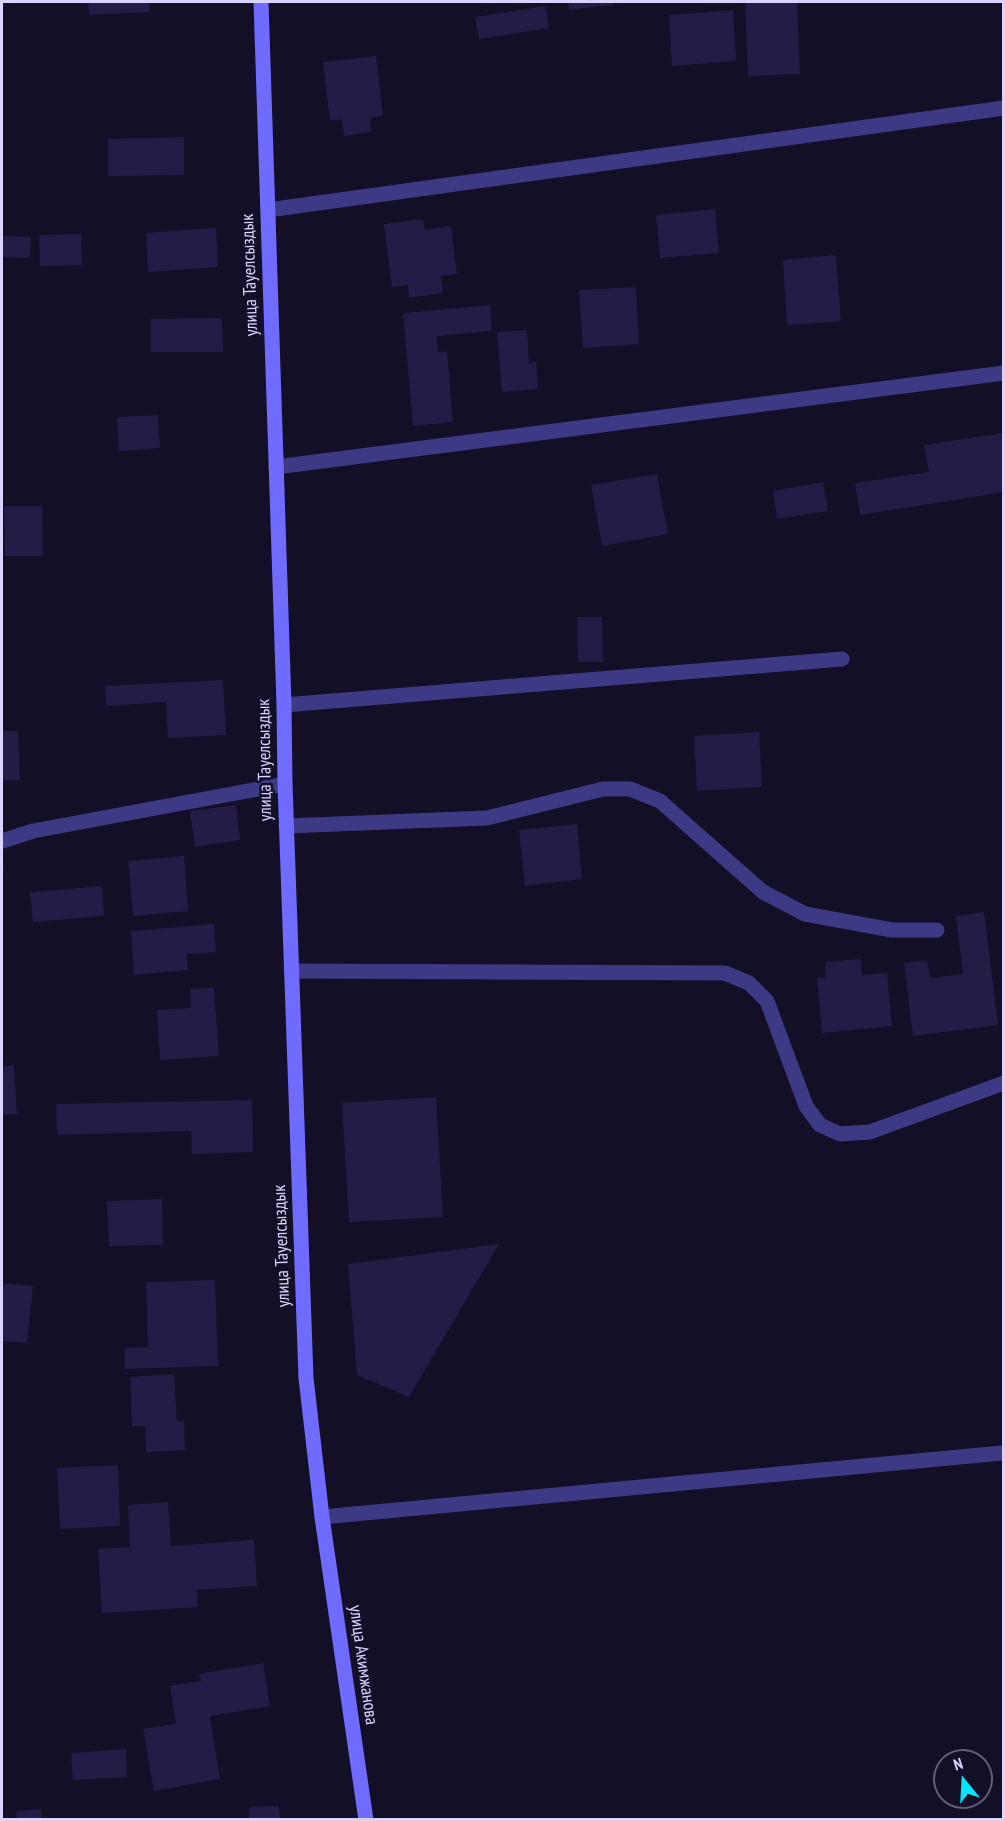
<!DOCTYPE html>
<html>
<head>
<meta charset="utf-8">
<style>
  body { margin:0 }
  #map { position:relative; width:1005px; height:1821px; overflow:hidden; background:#130f26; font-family:"PT Sans Narrow",sans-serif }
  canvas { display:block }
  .frame { position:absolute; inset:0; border:3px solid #d9d4ff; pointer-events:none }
  .north { position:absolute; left:933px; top:1749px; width:60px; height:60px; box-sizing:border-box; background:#130f26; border:2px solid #625e7d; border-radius:50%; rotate:342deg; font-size:16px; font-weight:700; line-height:24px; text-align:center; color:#d9d4ff }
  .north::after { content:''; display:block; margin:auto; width:21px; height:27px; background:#00e5ff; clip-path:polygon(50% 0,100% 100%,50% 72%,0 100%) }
</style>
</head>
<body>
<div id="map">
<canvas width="1005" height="1821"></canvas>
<div class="frame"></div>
<div class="north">N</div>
</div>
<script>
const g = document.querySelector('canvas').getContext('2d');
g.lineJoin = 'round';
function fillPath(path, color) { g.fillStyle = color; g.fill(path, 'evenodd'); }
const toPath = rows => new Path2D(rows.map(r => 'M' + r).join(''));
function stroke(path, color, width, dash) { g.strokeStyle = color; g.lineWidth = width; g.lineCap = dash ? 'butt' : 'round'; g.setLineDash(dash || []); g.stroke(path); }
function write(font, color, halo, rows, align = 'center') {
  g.font = font + ' "PT Sans Narrow",sans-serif'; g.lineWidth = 5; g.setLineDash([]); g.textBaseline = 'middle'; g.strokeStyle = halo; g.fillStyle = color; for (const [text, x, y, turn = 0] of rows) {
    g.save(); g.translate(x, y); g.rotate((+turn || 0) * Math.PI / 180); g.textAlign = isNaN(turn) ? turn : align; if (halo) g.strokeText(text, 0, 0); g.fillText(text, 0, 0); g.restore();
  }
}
const building = toPath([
  [88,2,149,2,150,12,89,15],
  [568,2,613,2,613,5,569,10],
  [797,2,800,74,748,76,745,3],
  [545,6,549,28,479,39,475,17],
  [733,10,736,61,672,66,669,15],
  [376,56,383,116,370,118,371,132,344,136,342,119,330,121,323,62],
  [184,137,184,175,108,176,108,139],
  [715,209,719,253,660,258,656,215],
  [423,219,425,230,451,226,457,274,441,276,443,293,409,298,408,285,392,287,384,224],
  [216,228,218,267,148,272,146,233],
  [81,234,82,265,40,266,39,235],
  [2,236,31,237,30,258,2,257],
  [836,255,841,321,787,325,783,260],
  [636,287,639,344,583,348,579,290],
  [490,305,492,331,437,336,438,352,447,351,453,422,413,426,403,313],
  [222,318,223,352,151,352,151,319],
  [527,330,529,363,536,362,538,389,502,392,497,332],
  [158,415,160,448,119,451,117,417],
  [1004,433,1004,492,860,515,855,483,929,472,924,445],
  [657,474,668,534,602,546,591,485],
  [823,482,828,511,777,519,773,491],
  [4,506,42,506,43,556,5,556],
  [577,617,602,617,603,662,578,662],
  [223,680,226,735,168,738,166,702,106,706,105,686],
  [2,731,18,731,20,780,2,781],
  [759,732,762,787,697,791,694,736],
  [236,805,240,840,195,847,190,811],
  [577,824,582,879,525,886,519,830],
  [184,856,188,911,133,916,128,861],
  [2,865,4,865,3,884,2,884],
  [102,886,104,916,33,922,30,892],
  [984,912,998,1025,913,1036,904,963,927,960,930,978,963,974,956,916],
  [214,924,216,952,187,954,188,970,134,975,131,931],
  [861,959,862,975,887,973,892,1026,822,1033,817,978,826,977,825,962],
  [214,988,219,1056,160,1060,157,1010,191,1008,190,989],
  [14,1065,17,1114,2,1115,2,1066],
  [436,1097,443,1217,349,1222,342,1103],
  [252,1100,253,1152,192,1154,191,1131,57,1135,56,1104],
  [162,1199,163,1245,109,1246,107,1201],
  [499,1244,409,1397,357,1375,348,1264],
  [215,1280,218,1366,125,1369,125,1348,148,1347,146,1282],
  [2,1283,33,1286,27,1343,2,1341],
  [174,1374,177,1422,184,1421,185,1450,146,1452,145,1426,132,1426,130,1377],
  [118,1465,120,1526,60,1529,57,1468],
  [168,1502,171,1546,254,1540,257,1586,197,1590,198,1607,102,1613,98,1549,130,1547,128,1505],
  [263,1663,270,1706,210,1716,220,1779,154,1791,143,1729,176,1724,170,1686,201,1681,199,1674],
  [126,1749,127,1777,73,1780,71,1753],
  [279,1806,280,1820,249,1820,249,1807],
  [41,1809,42,1820,17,1820,16,1811]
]);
const street = toPath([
  [268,210,1004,108],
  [276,467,1004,373],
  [284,705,842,659],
  [286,826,487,818,603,789,630,789,660,801,763,892,805,914,892,930,937,930],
  [2,841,33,831,285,784],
  [291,971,725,973,749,983,767,1001,806,1106,820,1125,840,1134,870,1132,1004,1083],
  [322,1517,1002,1453]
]);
const secondary = toPath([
  [261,2,284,705,285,784,306,1378,322,1517,366,1820]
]);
const streetNames = [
  ["улица Тауелсыздык",250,275,-92],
  ["улица Тауелсыздык",265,760,-91],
  ["улица Тауелсыздык",282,1246,-92],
  ["улица Акимжанова",363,1665,82]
];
fillPath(building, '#241b47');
stroke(street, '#3d3a85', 15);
stroke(secondary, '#6f6bff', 15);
write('18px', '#d9d4ff', '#130f26', streetNames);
</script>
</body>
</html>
